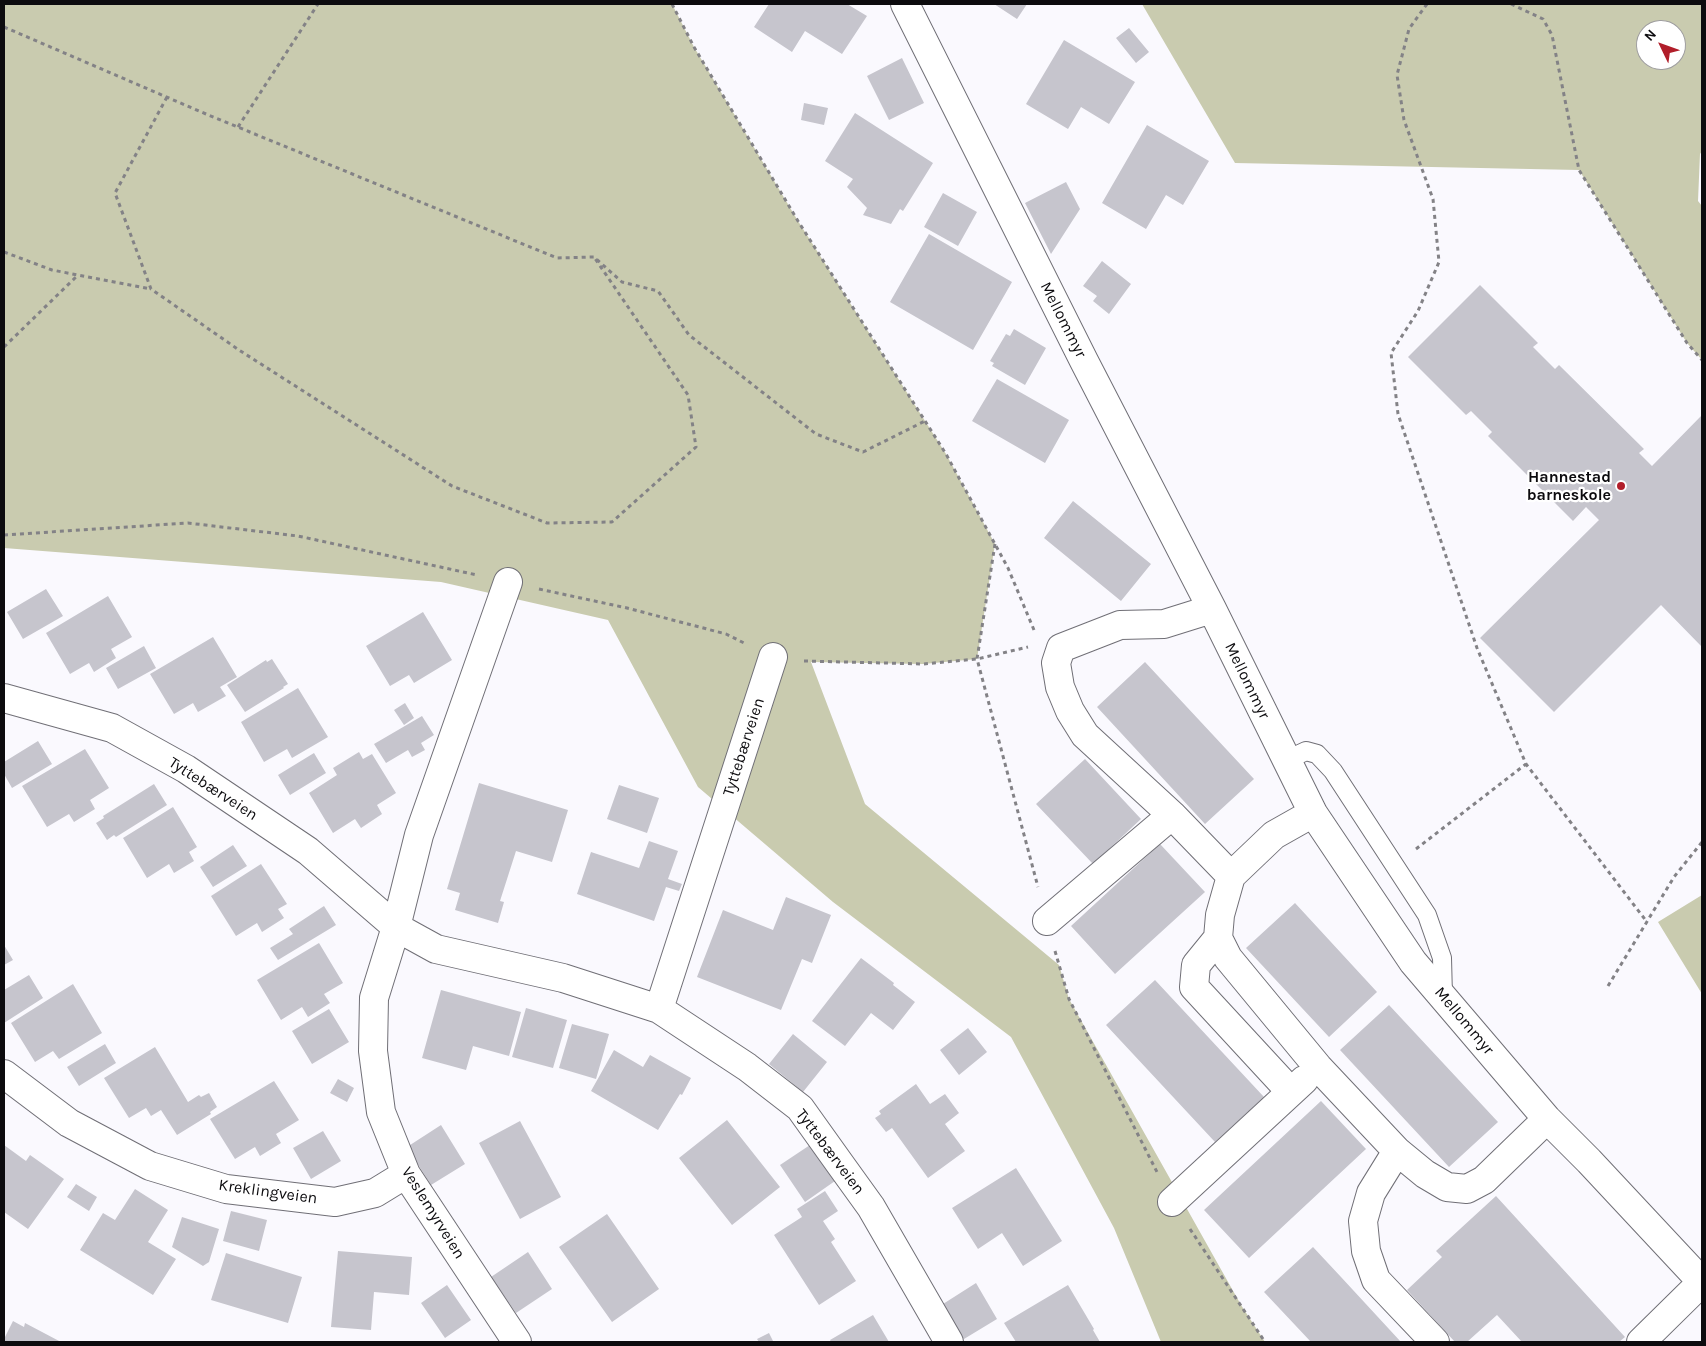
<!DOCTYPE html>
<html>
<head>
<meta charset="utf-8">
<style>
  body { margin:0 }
  #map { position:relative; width:1706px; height:1346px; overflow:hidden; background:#faf9fe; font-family:Karla,sans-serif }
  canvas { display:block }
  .frame { position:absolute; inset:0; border:5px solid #0c0b0e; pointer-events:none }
  .north { position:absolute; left:1636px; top:20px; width:50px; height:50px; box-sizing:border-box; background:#fff; border:1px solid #9e9d9f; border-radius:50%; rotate:312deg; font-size:14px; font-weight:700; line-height:20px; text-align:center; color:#0c0b0e }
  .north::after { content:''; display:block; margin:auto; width:18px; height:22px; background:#b11e2a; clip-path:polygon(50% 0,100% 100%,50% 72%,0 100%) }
</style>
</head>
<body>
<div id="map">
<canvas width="1706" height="1346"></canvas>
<div class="frame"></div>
<div class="north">N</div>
</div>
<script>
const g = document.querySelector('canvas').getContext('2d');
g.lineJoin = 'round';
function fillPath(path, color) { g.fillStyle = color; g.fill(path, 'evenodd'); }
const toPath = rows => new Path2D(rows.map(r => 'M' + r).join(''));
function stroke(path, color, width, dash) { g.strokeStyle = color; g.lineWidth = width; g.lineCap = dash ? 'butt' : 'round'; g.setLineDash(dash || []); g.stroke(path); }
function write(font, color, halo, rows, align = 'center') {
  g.font = font + ' Karla,sans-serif'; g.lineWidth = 4.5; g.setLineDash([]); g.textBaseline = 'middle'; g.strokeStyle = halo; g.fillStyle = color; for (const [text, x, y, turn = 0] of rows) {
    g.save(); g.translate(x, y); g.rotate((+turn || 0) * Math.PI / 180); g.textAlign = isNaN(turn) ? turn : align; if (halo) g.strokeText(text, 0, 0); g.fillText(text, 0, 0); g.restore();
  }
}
const green = toPath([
  [4,4,672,4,694,47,798,221,946,454,995,544,977,659,923,664,811,662,865,804,1059,965,1069,999,1241,1305,1265,1342,1161,1342,1114,1228,1011,1037,833,902,698,787,608,620,441,582,4,548],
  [1142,4,1702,4,1702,151,1700,154,1698,201,1702,206,1702,360,1687,343,1579,170,1235,163],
  [1646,30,1676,30,1676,60,1646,60],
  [1702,895,1702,994,1658,922]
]);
const building = toPath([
  [769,4,847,4,867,16,842,54,805,31,792,52,754,27],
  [994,4,1027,4,1017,19],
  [1129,28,1149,52,1136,63,1116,38],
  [1064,40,1135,82,1109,124,1081,107,1068,129,1026,104],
  [902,58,924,103,889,120,867,76],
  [804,103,828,108,824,125,801,120],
  [855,113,933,163,903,211,900,209,891,224,863,215,867,208,847,187,853,179,825,161],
  [1147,125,1209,161,1183,205,1166,195,1146,229,1102,203],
  [1066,182,1080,209,1051,254,1025,203],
  [943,193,977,212,958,246,924,227],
  [929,234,1012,282,973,350,890,302],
  [1102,261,1131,284,1109,314,1093,301,1097,296,1083,286],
  [1480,285,1538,343,1533,347,1555,369,1559,365,1644,449,1639,453,1652,466,1702,415,1702,647,1661,605,1554,712,1480,638,1599,520,1586,507,1573,521,1488,436,1492,432,1471,411,1466,415,1408,357],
  [1014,329,1046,348,1025,385,992,366,994,363,990,361,1006,334,1010,336],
  [997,379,1069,420,1045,463,972,421],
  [1073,501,1151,564,1121,601,1044,538],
  [46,589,63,616,23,639,7,612],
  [108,596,132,637,111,649,116,658,94,672,89,663,70,674,46,633],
  [423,612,452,660,414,683,409,675,390,686,366,646],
  [213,637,237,677,220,687,226,696,198,712,193,703,174,714,150,674],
  [144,646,156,668,118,689,106,668],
  [272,659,288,684,283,687,284,688,245,712,227,685,266,660,267,662],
  [1145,662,1254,779,1205,824,1097,707],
  [298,688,328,737,292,758,287,749,264,762,241,722],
  [405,703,414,718,404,725,394,710],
  [422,716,434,735,421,743,425,750,412,757,408,750,386,763,374,744],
  [38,741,52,764,12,788,4,774,4,762],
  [85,749,109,788,90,800,95,809,74,822,69,814,47,827,22,786],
  [359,752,363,759,372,754,396,793,377,805,382,814,361,828,355,819,333,833,309,793,337,775,333,768],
  [314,753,326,773,290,795,278,775],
  [1085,759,1141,819,1093,864,1036,804],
  [479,783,568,810,552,862,516,851,500,901,504,902,498,923,455,910,460,893,447,889],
  [154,784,167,805,116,837,114,835,107,840,96,823,104,818,103,816],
  [619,785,659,798,647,833,607,819],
  [173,807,197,847,189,852,194,861,174,873,169,864,147,878,123,838],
  [649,841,678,851,668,879,682,884,679,891,666,887,654,921,577,894,591,852,639,868],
  [1160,844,1205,892,1115,974,1071,926],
  [233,845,247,866,213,887,200,867],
  [261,864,287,904,278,909,284,918,262,932,257,923,236,936,211,896],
  [786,897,831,915,812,963,802,959,781,1010,697,977,723,910,773,930],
  [1295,903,1377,992,1329,1037,1246,948],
  [324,906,336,925,278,960,270,948,293,934,289,929],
  [319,943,343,983,324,994,330,1003,308,1017,302,1007,281,1020,257,980],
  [4,945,13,960,4,965],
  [861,958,894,983,893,985,915,1002,893,1030,871,1013,845,1046,812,1021],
  [29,975,43,998,4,1023,4,990],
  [1155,980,1264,1097,1215,1142,1106,1025],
  [73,984,102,1033,59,1059,53,1051,35,1062,11,1023],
  [441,990,521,1012,509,1056,473,1046,466,1070,422,1058],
  [1389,1005,1498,1122,1449,1167,1340,1050],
  [526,1008,567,1020,553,1068,512,1057],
  [329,1009,349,1042,312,1064,292,1031],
  [572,1024,609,1034,596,1079,559,1068],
  [968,1028,987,1052,959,1075,940,1050],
  [793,1034,827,1062,803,1092,769,1064],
  [105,1044,116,1063,79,1086,67,1067],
  [155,1047,188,1102,199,1095,201,1097,209,1093,217,1107,210,1112,211,1114,177,1135,161,1110,151,1116,146,1108,129,1118,104,1078],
  [614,1050,643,1067,650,1055,691,1078,682,1095,680,1094,658,1130,591,1091],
  [338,1079,354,1088,347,1102,330,1093],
  [274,1081,299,1120,276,1134,281,1143,260,1156,255,1147,235,1159,210,1119],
  [916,1084,930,1104,945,1094,959,1113,945,1124,965,1151,928,1178,892,1128,886,1132,875,1118,881,1114,879,1111],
  [1321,1101,1366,1149,1249,1258,1204,1210],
  [727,1120,780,1187,732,1225,679,1158],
  [520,1121,561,1197,520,1219,479,1143],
  [441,1125,465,1164,431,1185,407,1147],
  [323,1131,341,1161,311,1179,293,1148],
  [4,1145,26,1161,30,1155,64,1179,28,1229,4,1212],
  [810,1145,835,1181,805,1202,780,1165],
  [1016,1168,1062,1241,1023,1266,1002,1233,978,1249,952,1208],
  [76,1184,97,1197,89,1211,67,1197],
  [135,1189,168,1210,148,1242,176,1259,153,1295,80,1250,103,1213,115,1220],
  [825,1191,838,1211,823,1221,835,1239,831,1242,856,1281,819,1305,774,1235,802,1217,797,1209],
  [1496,1196,1625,1337,1619,1342,1522,1342,1497,1315,1467,1342,1455,1342,1407,1290,1442,1257,1436,1251],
  [231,1211,267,1220,259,1251,223,1241],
  [607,1214,659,1289,612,1322,559,1247],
  [182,1217,219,1229,209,1262,203,1266,172,1247],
  [1313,1247,1341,1277,1401,1342,1311,1342,1264,1292],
  [338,1251,412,1257,409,1295,374,1292,371,1330,331,1327],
  [528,1252,552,1289,516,1313,491,1277],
  [226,1253,302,1277,288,1323,211,1300],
  [976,1283,997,1319,964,1339,943,1304],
  [447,1285,471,1320,445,1338,421,1303],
  [1068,1285,1094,1329,1093,1330,1100,1342,1016,1342,1004,1323],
  [873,1315,889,1342,831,1342,830,1340],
  [13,1321,24,1327,25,1323,61,1342,4,1342,4,1339],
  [769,1333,773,1341,759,1342,757,1339]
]);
const path = toPath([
  [672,4,694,47,798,221,946,454,1008,568,1034,630],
  [1427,4,1409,29,1397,75,1404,120,1433,199,1439,262,1418,311,1391,353,1398,414,1477,648,1526,764,1647,922],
  [1511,4,1543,19,1552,35,1579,170,1687,343,1702,360],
  [4,27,206,114,557,258,594,257,622,282,658,291,689,335,816,434,863,452,925,421],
  [167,97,115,193,151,289,239,350,452,486,547,523,612,522,696,447,688,395,594,257],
  [238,127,318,4],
  [4,252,52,270,151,289],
  [4,347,78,275],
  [4,535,188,523,298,536,477,575],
  [995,544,977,659,1038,887],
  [539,589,627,608,726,634,746,644],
  [804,661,923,664,977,659,1028,647],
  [1416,849,1526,764],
  [1055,951,1069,999,1158,1174],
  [1608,986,1674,877,1702,842],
  [1190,1229,1265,1342]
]);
const lane = toPath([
  [1287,760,1306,751,1317,754,1333,771,1427,915,1442,958,1443,996]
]);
const street = toPath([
  [905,4,1084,361,1212,609,1313,813,1413,962,1547,1119,1589,1161,1702,1282],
  [508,582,419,835,396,927,374,998,373,1051,381,1112,406,1174,517,1342],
  [1212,609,1164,624,1120,625,1061,648,1056,663,1060,687,1070,711,1085,735,1172,815,1231,876,1220,915,1218,938,1228,958,1318,1067,1397,1151,1425,1174,1447,1187,1467,1189,1484,1180,1547,1119],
  [4,698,112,728,186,769,308,851,396,927,436,949,563,978,659,1009,747,1067,800,1108,840,1164,871,1207,949,1342],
  [1231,876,1274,835,1313,813],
  [1047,921,1172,815],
  [1218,938,1196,965,1194,987,1291,1092],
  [659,1009,773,657],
  [4,1074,69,1123,150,1166,226,1189,335,1202,375,1193,406,1174],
  [1397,1151,1371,1193,1363,1221,1366,1251,1376,1280,1435,1342],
  [1172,1202,1304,1080],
  [1641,1342,1702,1282]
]);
const markers = [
  [1621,486,5,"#b11e2a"]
];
const streetNames = [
  ["Mellommyr",1063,320,63],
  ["Mellommyr",1247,681,64],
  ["Tyttebærveien",744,747,-72],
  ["Tyttebærveien",213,789,33],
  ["Mellommyr",1464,1021,50],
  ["Tyttebærveien",830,1152,53],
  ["Kreklingveien",268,1192,8],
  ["Veslemyrveien",433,1213,58]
];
const poiNames = [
  ["Hannestad",1611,477],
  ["barneskole",1611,495]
];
fillPath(green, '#c9cbaf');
fillPath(building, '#c6c5cd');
stroke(lane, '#706f76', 20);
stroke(street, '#706f76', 30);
stroke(path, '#838286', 3, [4, 4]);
stroke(lane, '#fff', 18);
stroke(street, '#fff', 28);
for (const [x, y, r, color] of markers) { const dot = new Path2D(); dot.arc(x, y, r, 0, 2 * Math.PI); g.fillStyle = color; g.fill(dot); stroke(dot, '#fff', 2); }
write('16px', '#0c0b0e', '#fff', streetNames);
write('bold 16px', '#0c0b0e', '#fff', poiNames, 'right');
</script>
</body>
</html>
